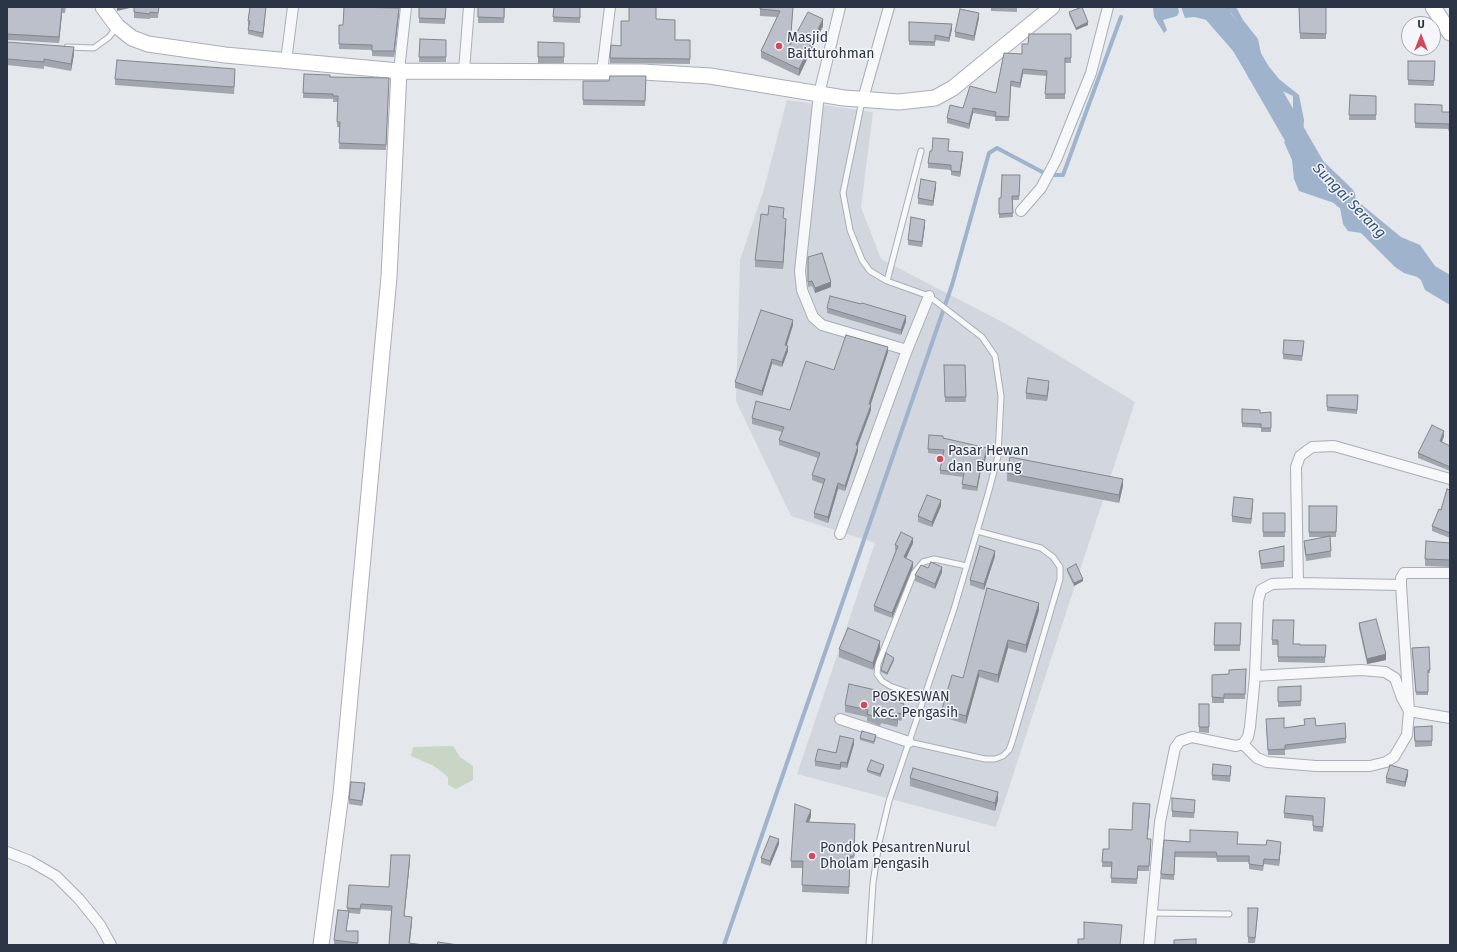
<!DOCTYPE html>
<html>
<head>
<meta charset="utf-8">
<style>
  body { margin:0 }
  #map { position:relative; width:1457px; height:952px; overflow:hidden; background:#e4e7ec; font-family:"Fira Sans",sans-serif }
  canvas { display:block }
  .frame { position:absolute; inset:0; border:8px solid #2b3445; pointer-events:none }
  .north { position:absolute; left:1401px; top:16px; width:40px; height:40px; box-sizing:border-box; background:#f4f6f9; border:1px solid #a4a8b1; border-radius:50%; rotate:0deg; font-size:11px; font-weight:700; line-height:16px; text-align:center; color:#2b3445 }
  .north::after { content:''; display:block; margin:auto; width:14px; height:18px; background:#d1495b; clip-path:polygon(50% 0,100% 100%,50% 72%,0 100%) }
</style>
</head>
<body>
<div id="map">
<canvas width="1457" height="952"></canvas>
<div class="frame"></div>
<div class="north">U</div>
</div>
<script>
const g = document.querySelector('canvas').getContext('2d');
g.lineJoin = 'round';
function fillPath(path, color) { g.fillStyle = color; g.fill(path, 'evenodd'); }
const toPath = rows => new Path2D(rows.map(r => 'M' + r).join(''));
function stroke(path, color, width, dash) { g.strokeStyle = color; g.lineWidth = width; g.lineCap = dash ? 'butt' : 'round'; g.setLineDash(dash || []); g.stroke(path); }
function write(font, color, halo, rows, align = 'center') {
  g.font = font + ' "Fira Sans",sans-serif'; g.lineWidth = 3; g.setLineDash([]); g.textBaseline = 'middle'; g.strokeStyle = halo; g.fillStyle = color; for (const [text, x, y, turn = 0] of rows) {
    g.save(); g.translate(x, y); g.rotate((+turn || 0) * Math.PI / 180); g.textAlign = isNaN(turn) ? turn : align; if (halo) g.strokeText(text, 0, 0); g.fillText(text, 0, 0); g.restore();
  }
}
const built = toPath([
  [787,100,873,112,861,207,881,259,1008,325,1135,402,996,827,797,774,875,543,791,516,736,401,740,260,764,189]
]);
const green = toPath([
  [453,746,460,757,473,766,473,780,456,789,448,785,448,777,434,766,411,756,413,747]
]);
const water = toPath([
  [1153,7,1178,7,1179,12,1177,16,1163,20,1167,30,1164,33,1154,17],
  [1181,7,1236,7,1243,20,1258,39,1262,58,1279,79,1299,95,1304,120,1303,136,1310,170,1333,181,1401,237,1420,245,1435,266,1450,275,1450,305,1425,290,1421,280,1417,277,1404,273,1395,267,1361,233,1348,231,1343,224,1340,208,1337,204,1299,191,1294,179,1292,160,1284,142,1293,131,1293,96,1276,88,1263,88,1248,78,1265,77,1263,68,1250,54,1254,46,1250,39,1231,13,1222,9,1207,20,1194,17,1185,18]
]);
const stream = toPath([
  [724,945,952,285,989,153,997,148,1048,175,1063,175,1121,17]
]);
const river = toPath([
  [1210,7,1243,45,1314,168,1344,197]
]);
const lane = toPath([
  [67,47,94,48,109,37,117,27],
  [862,101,843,193,850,230,862,260,870,271,887,281,929,296,982,337,995,356,1001,396,998,456,988,494,954,609,889,801,879,843,873,883,869,945],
  [887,281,921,151],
  [924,698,890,686,882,681,877,674,878,664,914,573,923,562,934,559,967,566],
  [909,742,985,759,995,759,1003,756,1009,750,1012,742,1060,579,1060,567,1053,557,1041,548,977,531],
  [1151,913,1229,914]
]);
const street = toPath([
  [840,7,819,94,800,271,802,290,813,317,822,325,907,350],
  [286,61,293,7],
  [399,71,406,7],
  [464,71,469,7],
  [602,72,610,7],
  [863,99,889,7],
  [1021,211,1041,188,1056,160,1091,73,1108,7],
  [840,534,907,350,929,296],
  [1298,583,1401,585,1409,711,1450,718],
  [1401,585,1401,578,1404,573,1450,573],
  [840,719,909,742],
  [1243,744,1257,758,1267,762,1316,766,1370,766,1386,762,1394,757,1407,735,1409,711,1402,698,1395,678,1385,672,1361,670,1255,676],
  [7,852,30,861,56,876,79,899,100,925,111,945],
  [1149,945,1160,822,1175,748,1180,741,1192,737,1236,746,1243,744,1248,737,1250,727,1255,676,1258,601,1261,590,1272,584,1298,583,1296,467,1300,456,1312,447,1334,446,1450,479]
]);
const secondary = toPath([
  [103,7,117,26,132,38,148,44,225,55,399,71,643,72,710,76,844,98,899,102,935,98,953,88,1052,7],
  [1433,7,1450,33],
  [321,945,341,794,389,277,399,71]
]);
const wall = toPath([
  [7,7,66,7,65,13,62,13,59,43,7,40],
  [134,7,159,7,158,18,150,18,150,19,134,18],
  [250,7,266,7,263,38,248,34,248,30,249,26,248,26,248,21],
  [419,7,446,7,445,24,419,23],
  [478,7,505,7,504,23,478,23],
  [554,7,580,7,580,23,553,22],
  [760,7,793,7,790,44,823,26,799,76,761,58,761,51,777,17,760,16],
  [991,7,1017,7,1017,12,991,11],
  [1299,7,1326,7,1326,39,1300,39],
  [1069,12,1088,25,1076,30,1069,15],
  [399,13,394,57,372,56,372,50,339,49,339,25,343,25],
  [979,18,974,41,955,37,955,32],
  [656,19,675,40,690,40,690,64,610,63,610,58,621,46,629,21],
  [909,22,952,29,949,42,935,40,935,46,909,45],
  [1071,34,1071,63,1065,63,1065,99,1045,99,1047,76,1023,74,1020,88,1011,86,1009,121,995,121,995,117,973,113,969,129,947,123,947,118,963,108,996,93,1028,44],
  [420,39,446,40,446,62,419,62],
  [7,42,74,54,71,71,44,66,44,69,7,65],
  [538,42,564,43,564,63,538,63],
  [1408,61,1435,61,1434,86,1408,85],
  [304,74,389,84,386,150,339,149,340,127,337,127,338,102,333,102,333,99,303,98],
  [235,75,234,94,115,85,115,79],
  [646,76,645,106,583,105,583,81,609,81],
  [1350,95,1376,96,1376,120,1349,120],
  [1415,104,1442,112,1450,112,1450,136,1449,136,1449,129,1415,128],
  [932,151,948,151,963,157,960,177,951,175,951,170,928,168,928,163],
  [1020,179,1019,200,1013,200,1013,217,999,218,999,198,1001,198],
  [936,187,933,206,918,204,918,198],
  [783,218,786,226,783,269,755,267,755,260],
  [925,225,922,247,908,245,908,240],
  [808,257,831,287,815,293,812,286,808,287],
  [827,308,906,322,901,335,827,313],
  [793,325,787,345,788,351,782,367,772,364,762,396,735,388,735,382],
  [1304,346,1302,361,1283,359,1283,354],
  [888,352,870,405,871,410,858,446,858,451,845,491,838,489,828,523,814,518,814,513,823,484,812,480,812,475,818,458,779,445,779,440,782,432,752,424,752,418,790,410,834,370],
  [944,365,965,365,966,402,945,402],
  [1049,386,1047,401,1026,399,1026,393],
  [1327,395,1358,395,1357,414,1327,411],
  [1242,409,1260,413,1271,412,1271,432,1261,432,1261,428,1242,427],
  [1444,436,1442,442,1450,446,1450,471,1418,458,1418,453],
  [943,439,987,452,984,465,982,464,977,491,962,489,963,477,940,474,940,470,943,455,928,453,928,449],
  [1007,473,1123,486,1119,503,1007,481],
  [1450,490,1450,538,1432,531,1432,526],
  [1253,504,1251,524,1232,522,1232,516],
  [941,506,932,527,918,522,918,516],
  [1309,506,1337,511,1336,537,1330,537,1331,557,1306,561,1304,547,1304,541,1326,537,1309,537],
  [1263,513,1285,513,1285,537,1263,537],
  [913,543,906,558,913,567,892,618,874,611,874,606,896,551,895,550,895,545],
  [1450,543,1450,567,1425,566,1425,559],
  [1284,546,1284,567,1261,569,1259,551],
  [995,556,984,590,970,585,970,580],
  [928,568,942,572,935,589,915,581,915,575],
  [1067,569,1083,581,1074,586,1067,571],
  [1039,610,1026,653,1008,648,998,683,979,677,966,724,942,717,942,709,963,678],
  [1215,623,1241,623,1240,651,1214,651],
  [1359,623,1386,660,1367,664,1359,628],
  [1294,626,1293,644,1300,645,1326,645,1325,663,1278,662,1278,645,1272,645,1272,640],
  [1429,647,1430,673,1428,673,1428,695,1416,695,1412,648],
  [839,649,880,649,873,670,839,657],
  [894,660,887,675,881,672,881,670],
  [1246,669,1245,699,1224,699,1224,703,1212,703,1212,675,1229,674],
  [1301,686,1301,706,1278,707,1278,692],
  [902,704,904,711,901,721,898,720,897,727,881,723,880,726,867,721,867,717,845,712,845,705],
  [1199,704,1209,704,1209,733,1199,732],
  [1304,719,1316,726,1346,738,1346,743,1285,750,1285,755,1268,755,1266,724,1284,728,1305,725],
  [1432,726,1432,746,1415,747,1414,727],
  [860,738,876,738,874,744,860,740],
  [854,744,847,768,841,767,840,770,815,766,815,761],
  [884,767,880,777,867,772,867,770],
  [1231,771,1230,782,1212,780,1212,775],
  [1408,775,1405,787,1386,783,1386,778],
  [910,778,998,800,995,811,910,786],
  [365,788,362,806,349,804,349,799],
  [1172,798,1195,805,1194,818,1172,817],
  [1325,803,1323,832,1313,831,1313,821,1284,818,1284,813],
  [1150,809,1147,839,1151,845,1149,871,1138,871,1137,884,1111,883,1112,867,1102,867,1103,849,1109,849,1132,830],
  [811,817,809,822,855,824,854,863,850,863,849,894,802,892,803,868,791,868,791,861],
  [1164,840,1281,847,1279,866,1264,864,1263,871,1249,869,1249,862,1217,862,1216,858,1175,857,1174,880,1161,879],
  [779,844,770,866,761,863,761,858],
  [410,860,404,916,412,922,410,943,389,945,391,911,361,909,360,914,349,913,346,931,358,931,358,945,342,945,334,944,334,940,347,911,347,908,389,887],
  [1248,908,1258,913,1255,943,1248,943]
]);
const shadedWall = toPath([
  [62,7,62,13,59,43,59,37],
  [117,7,134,7,117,11],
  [266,7,263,38,263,33],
  [793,7,790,52,790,45],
  [399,8,399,13,394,57,394,51],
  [979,13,979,18,974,41,974,36],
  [823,19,823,26,799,76,799,69],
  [1088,22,1088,25,1076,30,1076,28],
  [952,24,952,29,949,42,949,38],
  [74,47,74,54,71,71,71,64],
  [1023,69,1023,74,1020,88,1020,83],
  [973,108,973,113,969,129,969,124],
  [963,152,963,157,960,177,960,172],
  [936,182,936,187,933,206,933,201],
  [786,219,786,226,783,269,783,262],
  [925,220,925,225,922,247,922,242],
  [831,282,831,287,815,293,815,288],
  [906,316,906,322,901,335,901,330],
  [793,320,793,325,785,350,785,345],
  [788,346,788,351,782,367,782,362],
  [888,347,888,352,869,410,869,404],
  [772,359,772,364,762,396,762,391],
  [1049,381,1049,386,1047,401,1047,396],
  [871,405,871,410,856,450,856,445],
  [1444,431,1444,436,1440,446,1440,441],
  [858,446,858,451,845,491,845,486],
  [987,448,987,452,984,465,984,460],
  [982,460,982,464,977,491,977,487],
  [1123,479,1123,486,1119,503,1119,495],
  [838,483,838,489,828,523,828,517],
  [1253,499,1253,504,1251,524,1251,519],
  [941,500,941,506,932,527,932,522],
  [913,538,913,543,904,563,904,557],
  [995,551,995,556,984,590,984,584],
  [913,562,913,567,892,618,892,613],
  [942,567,942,572,935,589,935,584],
  [1083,579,1083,581,1074,586,1074,583],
  [1039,603,1039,610,1026,653,1026,645],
  [1008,640,1008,648,998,683,998,675],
  [880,641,880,649,873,670,873,663],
  [1386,654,1386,660,1367,664,1367,659],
  [894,658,894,660,887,675,887,673],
  [979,670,979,677,966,724,966,716],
  [904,704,904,711,901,721,901,714],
  [898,713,898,720,897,727,897,720],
  [854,739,854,744,847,768,847,763],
  [841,762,841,767,840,770,840,765],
  [884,765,884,767,880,777,880,774],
  [1408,770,1408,775,1405,787,1405,782],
  [365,783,365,788,362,806,362,801],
  [998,792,998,800,995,811,995,803],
  [1150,804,1150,809,1147,844,1147,839],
  [811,810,811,817,806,829,806,822],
  [779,839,779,844,770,866,770,861],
  [1281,842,1281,847,1279,866,1279,860],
  [410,855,410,860,404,921,404,916],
  [412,917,412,922,409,945]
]);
const building = toPath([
  [7,7,62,7,59,37,7,34,7,7],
  [134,7,159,7,158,13,150,12,150,14,134,12,134,7],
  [250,7,266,7,263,33,248,30,250,21,248,21,250,7],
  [344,7,399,8,394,51,372,51,372,45,339,44,339,25,343,25,344,7],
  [419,7,446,7,445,19,419,18,419,7],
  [478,7,504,7,504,18,478,17,478,7],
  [554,7,580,7,580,18,553,17,554,7],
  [629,7,656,7,656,19,675,20,675,40,690,40,690,59,610,58,611,45,621,46,621,21,629,21,629,7],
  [760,7,793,7,790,45,808,12,823,19,799,69,761,51,780,11,760,9,760,7],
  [1082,7,1088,22,1076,28,1069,12,1082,7],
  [1299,7,1326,7,1326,34,1300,33,1299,7],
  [960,9,979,13,974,36,955,32,960,9],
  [909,22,952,24,949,38,935,35,935,42,909,41,909,22],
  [1029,34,1071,34,1071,58,1065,58,1065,94,1045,94,1047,71,1023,69,1020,83,1011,81,1009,117,995,116,996,112,973,108,969,124,947,118,950,105,963,108,970,86,996,93,1004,53,1022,54,1022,44,1028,44,1029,34],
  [420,39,446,40,446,57,419,57,420,39],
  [7,42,74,47,71,64,44,59,44,62,7,59,7,42],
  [538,42,564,43,564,57,538,57,538,42],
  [117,60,235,69,234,87,115,79,117,60],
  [1408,61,1435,61,1434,81,1408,80,1408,61],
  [304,74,330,75,330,77,389,78,386,145,339,143,340,122,337,122,338,96,333,96,333,94,303,93,304,74],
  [610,76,646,76,645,101,583,100,583,81,609,81,610,76],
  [1350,95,1376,96,1376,115,1349,115,1350,95],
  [1415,104,1442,105,1442,112,1450,112,1450,131,1449,131,1449,124,1415,123,1415,104],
  [933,138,949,139,948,151,963,152,960,172,951,171,951,165,928,163,930,151,932,151,933,138],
  [1002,175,1020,175,1019,196,1012,196,1013,213,999,214,999,198,1001,198,1002,175],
  [921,179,936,182,933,201,918,198,921,179],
  [769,206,784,208,783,218,786,219,783,262,755,260,761,214,768,215,769,206],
  [911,217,925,220,922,242,908,240,911,217],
  [822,253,831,282,815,288,812,281,808,282,808,257,822,253],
  [830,296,861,304,862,303,906,316,901,330,827,308,830,296],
  [761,310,793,320,785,345,788,346,782,362,772,359,762,391,735,382,761,310],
  [846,335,888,347,869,404,871,405,856,445,858,446,845,486,838,483,828,517,814,513,825,479,812,475,820,453,779,440,784,427,752,418,756,401,790,410,806,361,834,370,846,335],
  [1284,340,1304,341,1302,356,1283,354,1284,340],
  [944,365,965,365,966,397,945,397,944,365],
  [1028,378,1049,381,1047,396,1026,393,1028,378],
  [1327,395,1358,395,1357,410,1327,407,1327,395],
  [1242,409,1260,410,1260,413,1271,412,1271,428,1261,428,1261,424,1242,423,1242,409],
  [1432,425,1444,431,1440,441,1450,446,1450,467,1418,453,1432,425],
  [929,435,943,436,943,438,987,448,984,460,982,460,977,487,962,484,964,473,940,470,944,450,928,449,929,435],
  [1010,457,1123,479,1119,495,1007,473,1010,457],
  [1447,489,1450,490,1450,533,1432,526,1439,509,1441,510,1447,489],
  [927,495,941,500,932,522,918,516,927,495],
  [1234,497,1253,499,1251,519,1232,516,1234,497],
  [1309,506,1337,506,1336,532,1309,532,1309,506],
  [1263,513,1285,513,1285,532,1263,532,1263,513],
  [901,532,913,538,904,557,913,562,892,613,874,606,898,546,895,545,901,532],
  [1330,536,1331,551,1306,555,1304,541,1330,536],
  [1426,541,1450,543,1450,560,1425,559,1426,541],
  [980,546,995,551,984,584,970,580,980,546],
  [1284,546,1284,561,1261,564,1259,551,1284,546],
  [931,562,942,567,935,584,915,575,921,565,928,568,931,562],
  [1076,564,1083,579,1074,583,1067,569,1076,564],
  [987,588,1039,603,1026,645,1008,640,998,675,979,670,966,716,942,709,952,675,963,678,987,588],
  [1376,619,1386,654,1367,659,1359,623,1376,619],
  [1273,620,1294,620,1293,644,1300,644,1300,645,1326,645,1325,657,1278,657,1278,640,1272,640,1273,620],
  [1215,623,1241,623,1240,645,1214,645,1215,623],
  [848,628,880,641,873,663,839,649,848,628],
  [1429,647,1430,670,1428,670,1428,692,1416,692,1412,648,1429,647],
  [886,653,894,658,887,673,881,670,886,653],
  [1246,669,1245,694,1224,694,1224,698,1212,697,1212,675,1229,674,1229,670,1246,669],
  [849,684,902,696,900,703,904,704,901,714,898,713,897,720,881,717,880,719,867,714,868,710,845,705,849,684],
  [1301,686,1301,701,1278,702,1278,687,1301,686],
  [1199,704,1209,704,1209,727,1199,727,1199,704],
  [1284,718,1284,728,1305,725,1304,719,1315,718,1316,726,1345,723,1346,738,1285,745,1285,749,1268,750,1266,719,1284,718],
  [1432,726,1432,741,1415,741,1414,727,1432,726],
  [862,731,876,735,874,742,860,738,862,731],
  [840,736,854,739,847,763,841,762,840,765,815,761,818,749,836,753,840,736],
  [871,760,884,765,880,774,867,770,871,760],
  [1213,764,1231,766,1230,776,1212,775,1213,764],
  [1390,765,1408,770,1405,782,1386,778,1390,765],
  [913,768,998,792,995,803,910,778,913,768],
  [351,782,365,783,362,801,349,799,351,782],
  [1286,796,1325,798,1323,827,1313,826,1313,816,1284,813,1286,796],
  [1172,798,1195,800,1194,813,1172,811,1172,798],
  [1133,803,1150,804,1147,839,1151,839,1149,866,1138,866,1137,879,1111,878,1112,862,1102,862,1103,849,1109,849,1109,829,1132,830,1133,803],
  [795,804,811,810,806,822,855,824,854,856,850,856,849,887,802,885,803,861,791,861,795,804],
  [1190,830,1238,832,1237,844,1266,845,1267,840,1281,842,1279,860,1264,859,1263,866,1249,864,1249,856,1217,856,1216,852,1175,852,1174,875,1161,874,1164,840,1190,842,1190,830],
  [770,836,779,839,770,861,761,858,770,836],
  [391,855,410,855,404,916,412,917,409,943,424,945,389,945,392,906,361,904,360,909,347,908,349,885,389,887,391,855],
  [1248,908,1258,908,1255,938,1248,937,1248,908],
  [338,910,349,911,346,931,358,931,358,943,334,940,338,910],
  [1084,922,1122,925,1120,945,1078,945,1078,939,1084,939,1084,922],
  [1196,939,1196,945,1174,945,1174,940,1196,939],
  [438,942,458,945,437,945,438,942]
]);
const markers = [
  [779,46,4,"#d1495b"],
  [940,459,4,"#d1495b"],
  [864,705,4,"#d1495b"],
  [812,856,4,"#d1495b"]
];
const poiNames = [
  ["Masjid",787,38],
  ["Baitturohman",787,54],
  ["Pasar Hewan",948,451],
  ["dan Burung",948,467],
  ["POSKESWAN",872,697],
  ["Kec. Pengasih",872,713],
  ["Pondok PesantrenNurul",820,848],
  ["Dholam Pengasih",820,864]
];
const waterNames = [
  ["Sungai Serang",1349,201,46]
];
fillPath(built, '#d2d6de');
fillPath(green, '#c9d6c5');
fillPath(water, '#9fb4cc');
stroke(stream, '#9fb4cc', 4);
stroke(river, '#9fb4cc', 23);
stroke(lane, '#a9aeb7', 7);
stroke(street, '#a9aeb7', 12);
stroke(secondary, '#a9aeb7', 17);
stroke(lane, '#f7f8fa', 5);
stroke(street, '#f7f8fa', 10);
stroke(secondary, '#fff', 15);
fillPath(wall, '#a1a5ae');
fillPath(shadedWall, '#83868d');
fillPath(building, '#bbc0ca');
stroke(building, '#83868d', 1);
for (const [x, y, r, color] of markers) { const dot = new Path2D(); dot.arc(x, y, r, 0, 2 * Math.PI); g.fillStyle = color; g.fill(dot); stroke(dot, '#f4f6f9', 1.5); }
write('14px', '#2b3445', '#f4f6f9', poiNames, 'left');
write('italic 15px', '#34527a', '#f4f6f9', waterNames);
</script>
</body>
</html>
